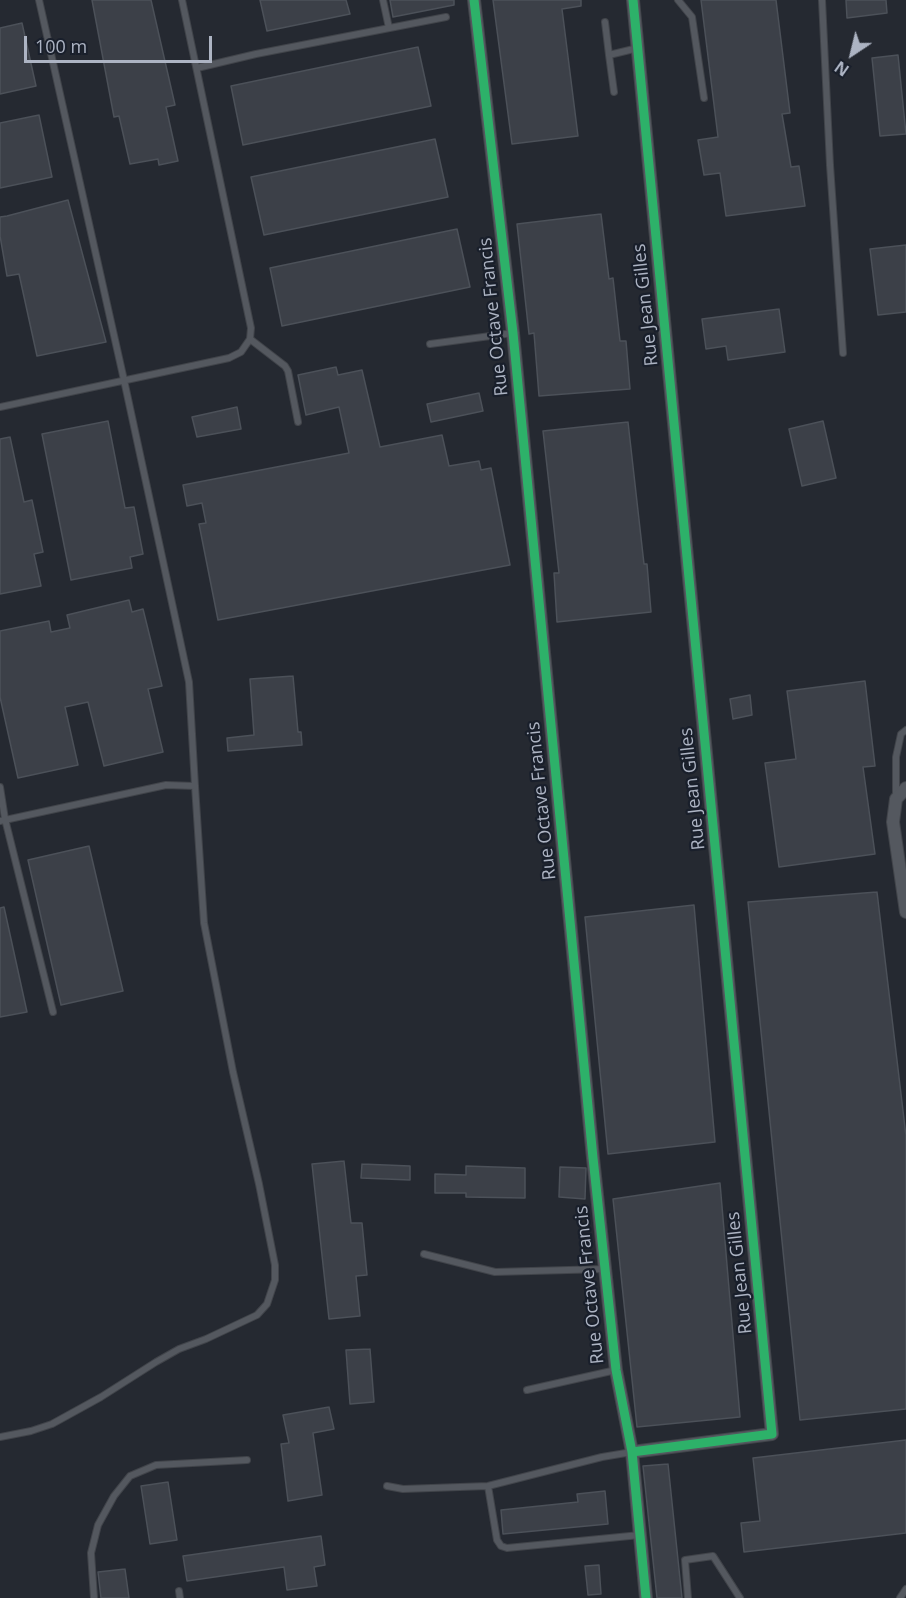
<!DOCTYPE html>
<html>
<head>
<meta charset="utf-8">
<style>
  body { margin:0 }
  #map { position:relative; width:906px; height:1598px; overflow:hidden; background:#252931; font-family:"Open Sans",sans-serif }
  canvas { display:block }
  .north { position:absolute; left:822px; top:24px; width:60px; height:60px; -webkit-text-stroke:4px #191f2b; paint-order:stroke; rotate:215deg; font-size:16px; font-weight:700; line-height:24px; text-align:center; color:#adb4c3 }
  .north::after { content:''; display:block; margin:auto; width:21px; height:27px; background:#adb4c3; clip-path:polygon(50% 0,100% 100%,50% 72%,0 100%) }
  .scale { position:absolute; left:24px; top:36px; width:188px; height:27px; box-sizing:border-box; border:3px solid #adb4c3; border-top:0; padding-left:8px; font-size:18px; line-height:21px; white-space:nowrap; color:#adb4c3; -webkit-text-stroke:4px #191f2b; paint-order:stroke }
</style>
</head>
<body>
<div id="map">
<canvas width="906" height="1598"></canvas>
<div class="north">N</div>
<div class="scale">100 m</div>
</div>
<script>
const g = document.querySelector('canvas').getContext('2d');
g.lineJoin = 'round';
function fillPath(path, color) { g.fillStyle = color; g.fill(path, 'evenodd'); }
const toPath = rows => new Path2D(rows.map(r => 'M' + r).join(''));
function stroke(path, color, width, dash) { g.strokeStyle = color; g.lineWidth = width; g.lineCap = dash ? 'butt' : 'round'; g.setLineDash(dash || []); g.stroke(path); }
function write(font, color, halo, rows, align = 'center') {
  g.font = font + ' "Open Sans",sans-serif'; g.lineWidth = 4.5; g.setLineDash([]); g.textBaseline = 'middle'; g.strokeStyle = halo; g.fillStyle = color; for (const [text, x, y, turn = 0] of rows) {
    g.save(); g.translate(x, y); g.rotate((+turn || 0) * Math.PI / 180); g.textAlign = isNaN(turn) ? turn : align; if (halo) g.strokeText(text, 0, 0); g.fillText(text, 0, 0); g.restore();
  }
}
const building = toPath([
  [92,0,151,0,175,105,166,107,178,161,159,165,158,159,130,164,119,116,114,117,92,0],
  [260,0,346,0,350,14,267,31,260,0],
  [390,0,454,0,454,5,393,17,390,0],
  [493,0,581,0,581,6,562,9,578,136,512,144,493,0],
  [701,0,776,0,790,113,782,114,791,167,799,166,805,206,726,216,720,173,704,175,698,140,718,137,701,0],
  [846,0,886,0,887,13,847,18,846,0],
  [22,23,36,86,0,94,0,28,22,23],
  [418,47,431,106,243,145,231,86,418,47],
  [898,55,906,134,880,136,872,58,898,55],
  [39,115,52,177,0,188,0,123,39,115],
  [435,139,448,197,264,235,251,177,435,139],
  [68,200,106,342,37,356,19,274,7,276,0,236,0,217,7,216,68,200],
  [601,214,609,279,613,278,620,341,626,341,630,389,539,396,534,333,529,334,517,224,601,214],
  [457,229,470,287,282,326,270,268,457,229],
  [906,245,906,312,878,315,870,249,906,245],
  [779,309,785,352,728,360,726,346,706,349,702,319,779,309],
  [336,367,338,375,362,370,380,447,442,435,449,466,479,461,481,470,491,468,510,565,218,620,199,524,206,523,202,503,187,506,183,485,349,453,339,407,306,415,298,375,336,367],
  [479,393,483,411,431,422,427,404,479,393],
  [237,407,241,429,197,437,192,417,237,407],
  [108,421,125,508,134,507,143,554,130,557,132,568,71,580,42,434,108,421],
  [823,421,836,478,802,486,789,429,823,421],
  [628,422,644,564,647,564,651,612,557,622,554,573,559,573,543,431,628,422],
  [10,437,24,502,32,500,43,552,34,554,41,586,0,594,0,439,10,437],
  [129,600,132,612,143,609,162,686,148,689,163,752,104,766,88,702,65,707,78,765,18,778,0,697,0,631,49,621,51,632,70,628,67,615,129,600],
  [293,676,298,732,301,732,302,745,228,751,227,738,254,735,250,679,293,676],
  [865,681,875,766,863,767,875,854,779,867,765,763,796,759,787,691,865,681],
  [750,695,752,715,733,719,730,699,750,695],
  [89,846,123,991,61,1005,28,860,89,846],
  [877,892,906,1136,906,1409,800,1420,748,902,877,892],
  [694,905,715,1142,608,1154,585,917,694,905],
  [4,907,27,1012,0,1017,0,908,4,907],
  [344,1161,351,1223,362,1223,367,1275,356,1276,360,1316,329,1319,312,1164,344,1161],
  [362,1164,410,1166,410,1180,361,1178,362,1164],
  [466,1166,525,1168,525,1198,466,1197,466,1193,435,1193,435,1174,466,1175,466,1166],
  [560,1167,586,1168,585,1199,559,1197,560,1167],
  [720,1183,740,1417,637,1427,613,1199,720,1183],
  [370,1349,374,1402,350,1404,346,1350,370,1349],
  [329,1407,334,1429,313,1433,322,1495,288,1501,281,1444,289,1443,283,1415,329,1407],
  [906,1440,906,1533,744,1552,741,1523,760,1521,753,1458,906,1440],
  [668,1464,682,1598,657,1598,643,1466,668,1464],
  [168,1482,177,1540,150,1544,141,1486,168,1482],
  [605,1491,608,1524,503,1534,501,1510,578,1502,577,1494,605,1491],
  [321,1536,325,1565,314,1567,317,1586,287,1590,284,1567,187,1581,183,1556,321,1536],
  [599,1565,601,1594,588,1595,585,1566,599,1565],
  [125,1569,129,1598,101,1598,98,1572,125,1569]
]);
const lane = toPath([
  [383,0,389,28],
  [678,0,692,17,704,98],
  [822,0,830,165,843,353],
  [605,22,609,55],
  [197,68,256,54,446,17],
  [614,92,609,55,638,48],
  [250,339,285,366,288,371,298,422],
  [430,344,513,333],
  [0,407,229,358,241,352,250,339,251,328,182,0],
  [0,787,5,819,53,1012],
  [896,798,896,757,901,734,906,730],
  [0,821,166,785,195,786,189,682,124,380,39,0],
  [424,1254,495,1272,605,1269],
  [527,1390,616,1370],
  [0,1437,31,1431,52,1424,101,1397,156,1362,179,1349,206,1339,257,1315,267,1304,275,1280,275,1265,259,1184,233,1072,204,923,195,786],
  [387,1486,403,1489,488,1486,602,1457,632,1452],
  [488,1486,497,1540,501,1546,507,1548,640,1535],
  [179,1591,180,1598],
  [94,1598,91,1553,98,1525,114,1496,130,1476,156,1465,247,1460],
  [688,1598,685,1560,713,1556,740,1598],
  [900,1598,906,1589]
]);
const street = toPath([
  [474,0,513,333,593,1158,616,1370,632,1452,646,1598],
  [906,788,896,799,893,822,906,912],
  [632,1452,772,1434,633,0]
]);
const cycleway = toPath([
  [474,0,513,333,593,1158,616,1370,632,1452,646,1598],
  [632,1452,772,1434,633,0]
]);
const streetNames = [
  ["Rue Jean Gilles",646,305,-96],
  ["Rue Octave Francis",494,317,-96],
  ["Rue Jean Gilles",693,789,-96],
  ["Rue Octave Francis",542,801,-96],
  ["Rue Jean Gilles",740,1273,-96],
  ["Rue Octave Francis",590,1285,-96]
];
fillPath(building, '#3c4048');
stroke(building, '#4c5159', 1.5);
stroke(lane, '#41444a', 8);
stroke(street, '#41444a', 14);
stroke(lane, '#54585f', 6);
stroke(street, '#54585f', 12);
stroke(cycleway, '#2db169', 9);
write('18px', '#adb4c3', '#191f2b', streetNames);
</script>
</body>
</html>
